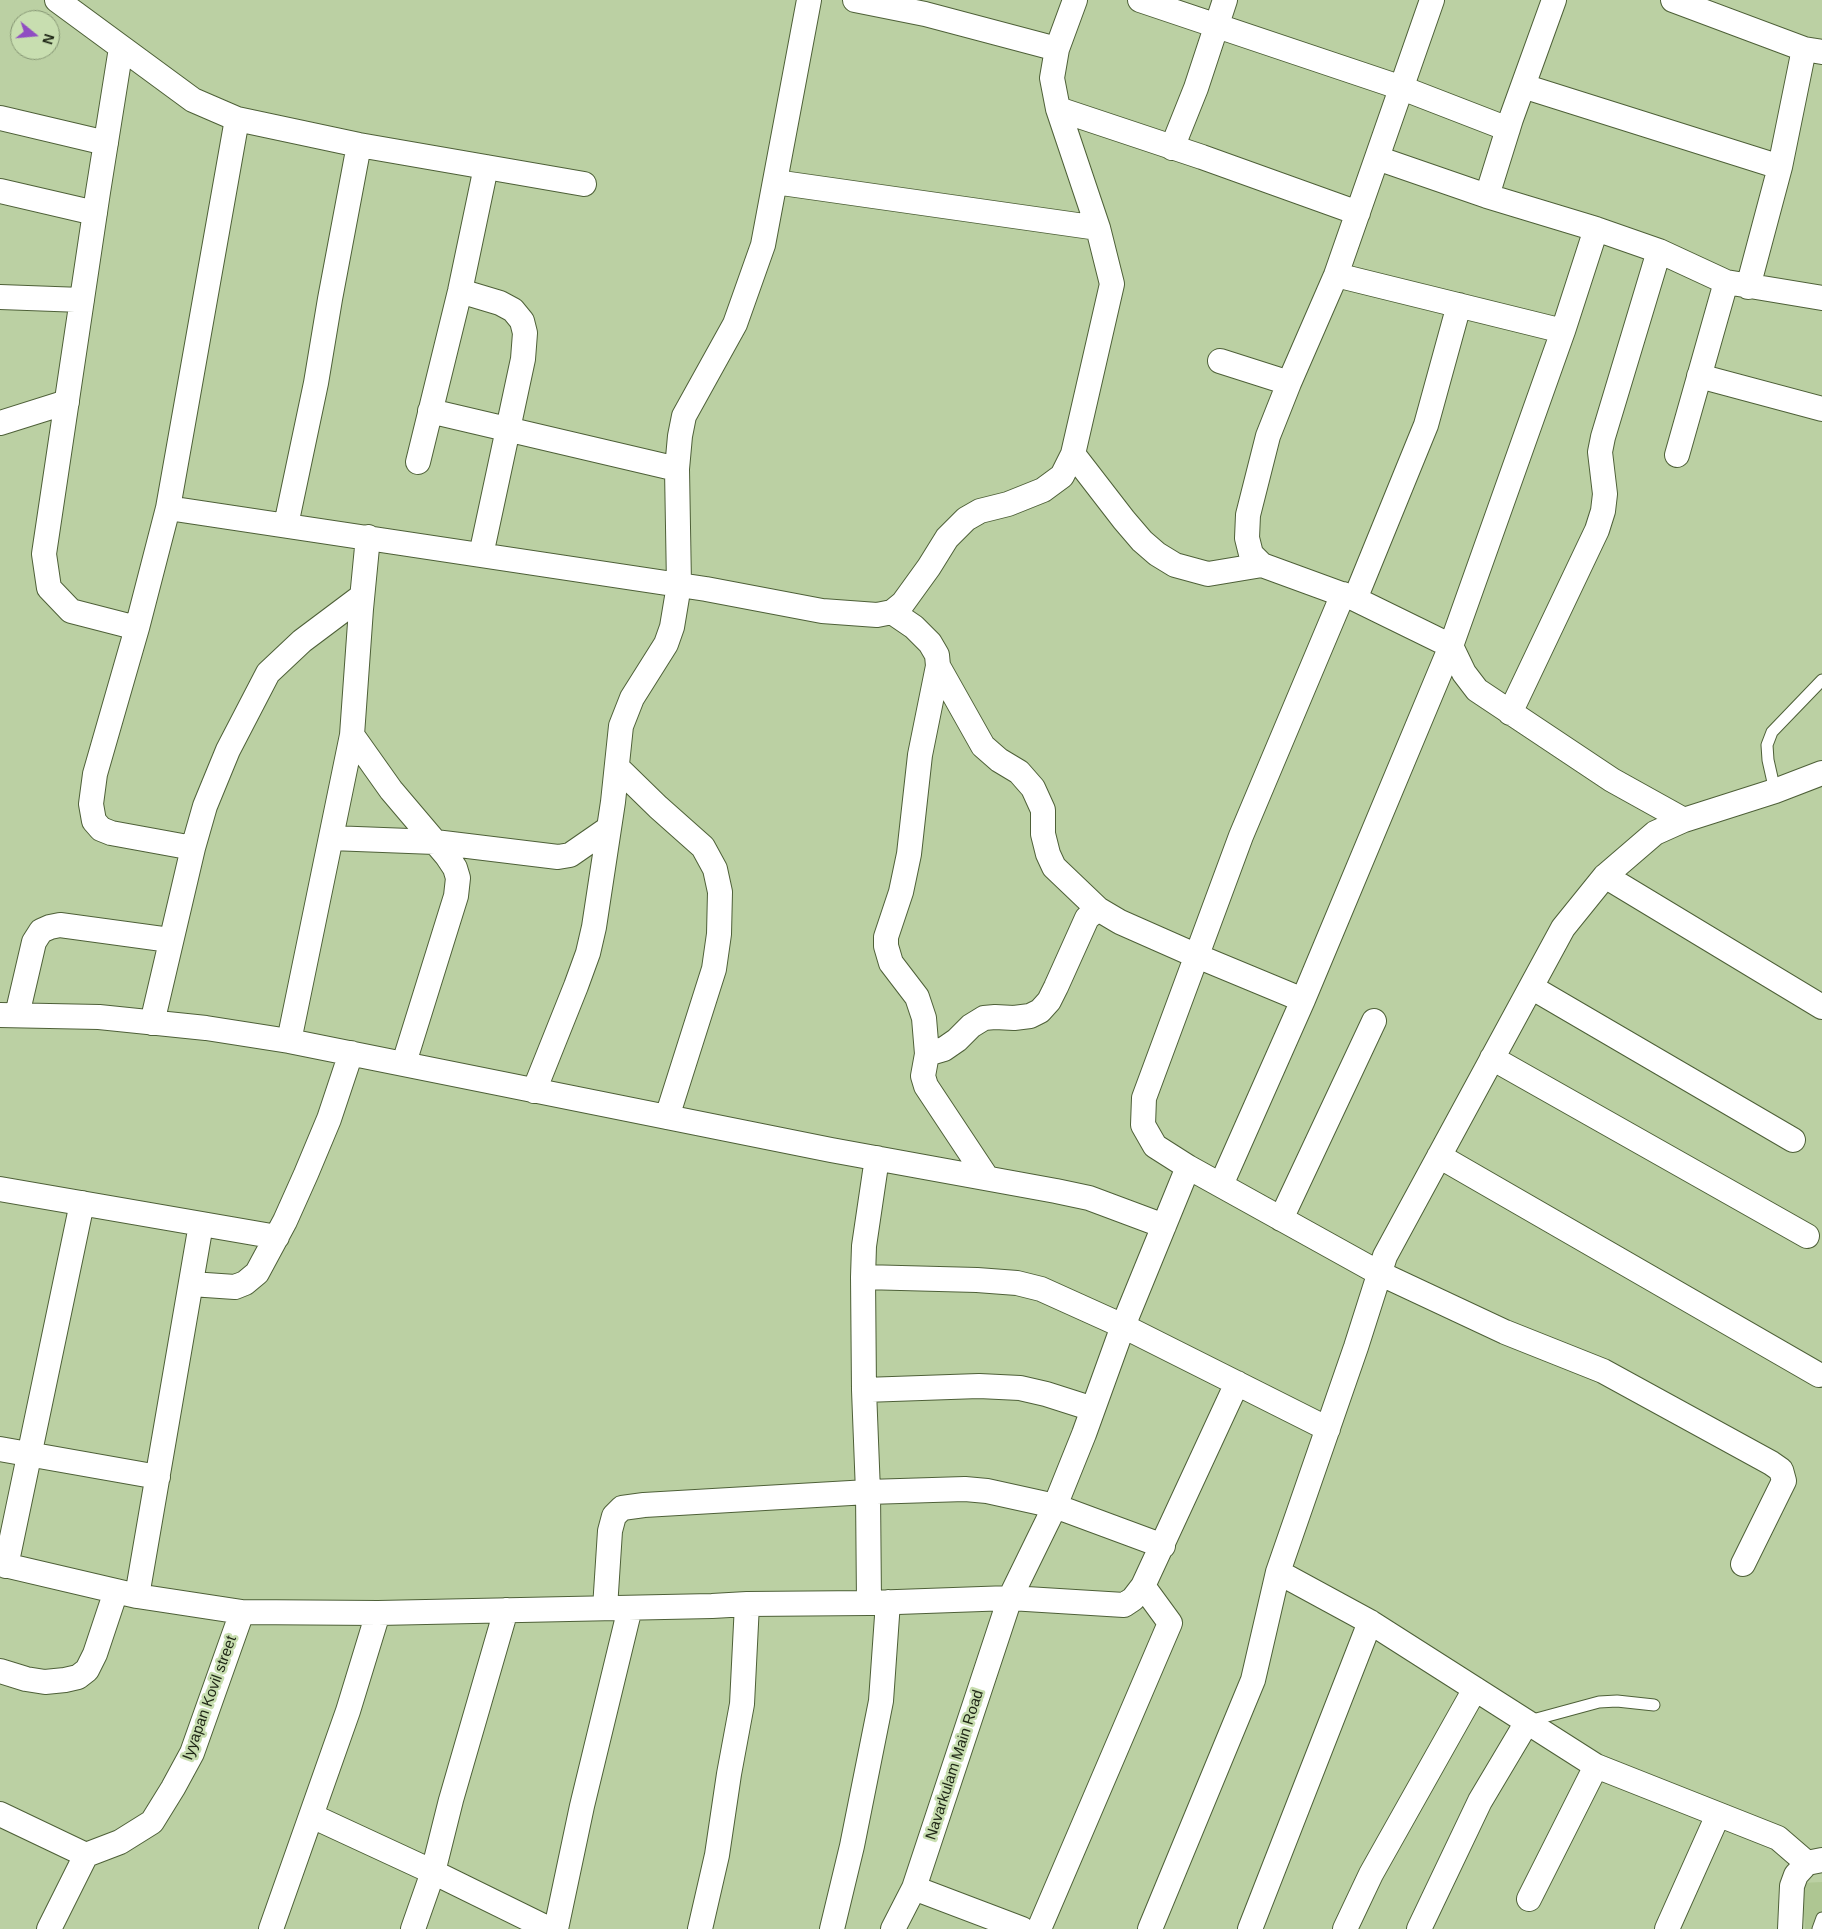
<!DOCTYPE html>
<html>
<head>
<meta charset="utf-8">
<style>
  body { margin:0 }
  #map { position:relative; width:1822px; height:1929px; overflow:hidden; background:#bbd0a3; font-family:Arial,sans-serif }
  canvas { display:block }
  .north { position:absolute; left:10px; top:10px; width:50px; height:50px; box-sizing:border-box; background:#c8deb0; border:1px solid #859573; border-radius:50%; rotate:107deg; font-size:14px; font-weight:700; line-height:20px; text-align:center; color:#202817 }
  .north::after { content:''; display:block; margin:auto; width:18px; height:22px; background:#904dc2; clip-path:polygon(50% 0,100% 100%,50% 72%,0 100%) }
</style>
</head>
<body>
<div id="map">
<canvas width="1822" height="1929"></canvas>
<div class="north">N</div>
</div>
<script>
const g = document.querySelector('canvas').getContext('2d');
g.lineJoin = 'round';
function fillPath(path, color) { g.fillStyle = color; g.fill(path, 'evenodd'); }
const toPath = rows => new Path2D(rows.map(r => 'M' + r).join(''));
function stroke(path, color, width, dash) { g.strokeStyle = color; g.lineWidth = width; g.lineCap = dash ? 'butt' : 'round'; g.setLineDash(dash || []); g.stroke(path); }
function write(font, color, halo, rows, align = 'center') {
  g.font = font + ' Arial,sans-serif'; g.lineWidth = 5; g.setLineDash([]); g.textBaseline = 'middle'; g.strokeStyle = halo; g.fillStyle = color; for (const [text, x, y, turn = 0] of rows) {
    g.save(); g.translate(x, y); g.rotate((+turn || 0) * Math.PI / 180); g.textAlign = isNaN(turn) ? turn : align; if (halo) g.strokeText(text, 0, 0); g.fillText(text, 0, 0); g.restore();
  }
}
const built = toPath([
  [1822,1882,1822,1929,1805,1929,1802,1883]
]);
const service = toPath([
  [1775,791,1768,760,1767,745,1772,732,1822,680],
  [1529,1721,1599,1702,1617,1701,1654,1705],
  [1818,1929,1822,1918]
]);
const minor = toPath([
  [57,0,193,100,237,119,359,145,584,184],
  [855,0,925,14,1057,49],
  [1140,0,1402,88,1508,129],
  [1432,0,1336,275,1289,383,1268,436,1248,515,1247,538,1251,554,1262,565,1355,599,1451,646,1464,673,1477,690,1612,780,1684,820],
  [1673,0,1804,49,1822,52],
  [121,48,98,192,44,554,49,588,71,611,137,628],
  [1523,86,1780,167],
  [1058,109,1202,157,1358,213],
  [0,118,106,143],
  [1172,148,1196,88,1225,0],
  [1377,158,1487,196,1596,229,1659,251,1726,282,1822,298],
  [775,182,1098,228],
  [0,191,95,213],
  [1487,196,1511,119,1554,0],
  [1336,275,1563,331],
  [1748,287,1780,167,1804,49],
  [460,291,500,303,513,310,522,321,525,333,523,359,481,555],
  [0,297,82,300],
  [1220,361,1289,383],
  [1699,376,1822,409],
  [430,411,677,469],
  [0,423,67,402],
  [1073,454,1124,520,1142,541,1157,554,1175,565,1208,574,1262,565],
  [1677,455,1726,282],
  [418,462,460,291,486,167],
  [168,508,706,589,822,611,877,615,892,612,903,603,929,567,947,538,966,519,980,511,1008,504,1043,490,1062,476,1073,454,1112,284,1098,228,1058,109,1052,78,1057,49,1075,0],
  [286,525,316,383,330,299,359,145],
  [1343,594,1241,836,1144,1098,1143,1125,1155,1146,1188,1167,1379,1273,1505,1332,1603,1371,1771,1463,1781,1470,1784,1481,1743,1564],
  [1355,599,1426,425,1459,305],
  [892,612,914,627,930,643,937,655,938,666,920,755,909,854,901,892,886,937,886,946,891,963,917,997,924,1018,927,1054,923,1076,926,1086,987,1178],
  [938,666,983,746,999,760,1019,772,1033,788,1043,810,1043,834,1048,854,1054,867,1098,909,1120,922,1197,956,1303,1000],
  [1510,713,1597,530,1603,511,1605,494,1600,452,1603,437,1659,251],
  [352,735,391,790,447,856,455,868,458,878,456,896,404,1063],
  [617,767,658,807,703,847,715,869,720,892,719,934,714,969,667,1117],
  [331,838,435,842,558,857,570,855,609,828],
  [193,848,111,833,101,829,94,821,91,804,95,774,137,628,168,508,237,119],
  [1605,876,1822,1007],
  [1531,987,1793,1140],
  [0,1015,99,1017,206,1028,289,1041,831,1150,1056,1191,1089,1198,1164,1226],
  [17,1015,34,942,41,931,50,927,60,925,170,940],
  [152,1023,193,848,205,806,228,750,268,673,302,641,362,596],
  [289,1041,352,735,361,609,368,537],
  [927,1054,944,1049,957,1040,971,1026,984,1018,995,1017,1014,1018,1030,1016,1040,1011,1049,1001,1056,987,1087,918,1098,909],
  [1492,1058,1807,1236],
  [534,1091,576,986,588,953,594,927,613,802,621,726,632,698,666,644,672,627,679,585,677,469,680,436,684,416,735,324,763,245,809,0],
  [1439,1156,1819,1375],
  [1221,1185,1303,1000,1451,646,1563,331,1596,229],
  [0,1189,277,1237],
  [1281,1219,1374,1021],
  [863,1277,977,1280,1017,1283,1041,1289,1123,1326,1328,1429],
  [191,1284,235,1287,245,1283,257,1273,285,1221,306,1174,329,1119,351,1053],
  [864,1390,979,1386,1020,1388,1046,1394,1093,1409],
  [0,1449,158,1477],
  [0,1564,137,1596,242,1612,378,1613,712,1606,747,1604,869,1603,1010,1598,1124,1605,1133,1599,1143,1586,1237,1383],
  [6,1566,82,1203],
  [1278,1572,1370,1622,1596,1766,1778,1838,1807,1863],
  [137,1596,201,1224],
  [869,1603,868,1492,864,1390,863,1277,864,1246,877,1158],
  [605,1608,610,1531,614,1516,622,1508,644,1505,868,1492,965,1489,987,1491,1055,1506,1163,1546],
  [0,1671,26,1679,45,1682,65,1680,78,1677,87,1670,95,1654,116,1591],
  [0,1814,86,1855],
  [312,1816,433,1872,549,1929],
  [86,1855,120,1842,152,1822,173,1788,192,1753,242,1612],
  [914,1888,1022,1929],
  [1529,1899,1596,1766],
  [49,1929,86,1855],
  [271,1929,348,1711,378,1613],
  [413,1929,433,1872,451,1800,506,1610],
  [556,1929,582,1806,630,1608],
  [700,1929,717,1855,729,1774,742,1704,747,1604],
  [832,1929,852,1846,881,1701,888,1602],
  [893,1929,914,1888,1010,1598,1055,1506,1084,1434,1123,1326,1188,1167],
  [1039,1929,1170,1623,1143,1586],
  [1150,1929,1253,1680,1278,1572,1356,1347,1385,1256,1563,928,1605,876,1655,833,1684,820,1775,791,1822,773],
  [1250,1929,1370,1622],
  [1345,1929,1371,1874,1475,1689],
  [1419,1929,1480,1801,1527,1722],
  [1667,1929,1718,1815],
  [1790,1929,1792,1886,1796,1875,1807,1863,1822,1860]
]);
const streetNames = [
  ["Iyyapan Kovil street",210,1698,-70],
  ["Navarkulam Main Road",955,1765,-72]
];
fillPath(built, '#aec692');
stroke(service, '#4e6038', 13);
stroke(minor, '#4e6038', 26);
stroke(service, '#fff', 11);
stroke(minor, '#fff', 24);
write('15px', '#202817', '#c8deb0', streetNames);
</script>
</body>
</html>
